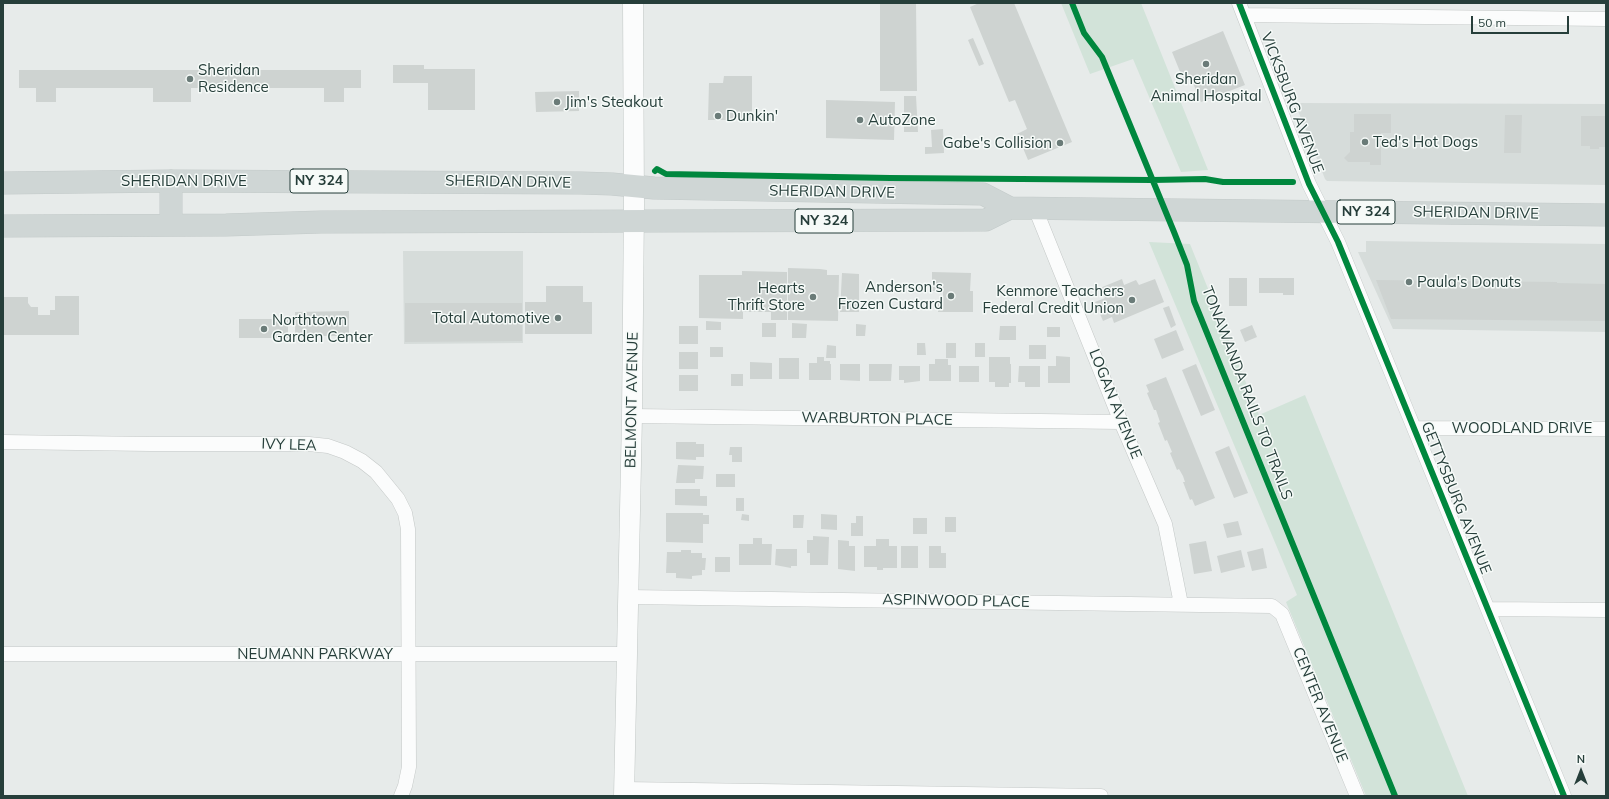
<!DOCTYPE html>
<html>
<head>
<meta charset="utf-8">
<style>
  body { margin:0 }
  #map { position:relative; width:1609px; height:799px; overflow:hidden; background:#e7ebea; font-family:Mulish,sans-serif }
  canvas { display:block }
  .frame { position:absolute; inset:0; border:4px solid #263e3a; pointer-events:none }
  .north { position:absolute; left:1561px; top:751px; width:40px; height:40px; -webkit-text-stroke:3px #f6faf8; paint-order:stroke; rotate:0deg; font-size:11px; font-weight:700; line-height:16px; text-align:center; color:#263e3a }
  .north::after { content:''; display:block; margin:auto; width:14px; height:18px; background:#263e3a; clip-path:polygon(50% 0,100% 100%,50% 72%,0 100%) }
  .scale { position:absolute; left:1471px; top:16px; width:98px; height:18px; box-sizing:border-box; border:2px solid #263e3a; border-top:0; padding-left:5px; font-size:12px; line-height:14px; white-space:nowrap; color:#263e3a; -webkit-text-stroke:3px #f6faf8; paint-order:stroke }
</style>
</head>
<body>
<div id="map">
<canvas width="1609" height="799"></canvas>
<div class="frame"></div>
<div class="north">N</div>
<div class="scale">50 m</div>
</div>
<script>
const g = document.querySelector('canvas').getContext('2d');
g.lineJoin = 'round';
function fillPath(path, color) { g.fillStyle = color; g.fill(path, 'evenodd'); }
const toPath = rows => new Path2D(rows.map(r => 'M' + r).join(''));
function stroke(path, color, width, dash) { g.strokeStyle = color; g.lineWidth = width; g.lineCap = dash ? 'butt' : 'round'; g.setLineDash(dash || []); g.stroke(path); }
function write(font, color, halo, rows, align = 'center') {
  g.font = font + ' Mulish,sans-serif'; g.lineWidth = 3; g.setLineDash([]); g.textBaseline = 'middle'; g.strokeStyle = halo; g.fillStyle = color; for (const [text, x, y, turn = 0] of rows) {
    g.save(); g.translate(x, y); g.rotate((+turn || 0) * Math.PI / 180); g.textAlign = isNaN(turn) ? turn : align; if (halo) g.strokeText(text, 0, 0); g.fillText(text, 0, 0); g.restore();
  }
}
const built = toPath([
  [1295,103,1606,104,1606,185,1327,181,1325,179],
  [1366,241,1606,244,1606,332,1393,329,1358,252,1366,252],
  [403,251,523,251,523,343,404,344]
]);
const green = toPath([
  [1061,3,1141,3,1208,170,1181,172,1133,59,1090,74],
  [1149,242,1190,244,1259,415,1305,395,1468,796,1366,796,1286,602,1297,595]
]);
const building = toPath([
  [880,3,916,3,917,91,880,91],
  [979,3,1014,3,1072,142,1028,160,1017,134,1027,129,1015,100,1009,102,970,7],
  [1223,31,1245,85,1201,102,1190,76,1183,79,1172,52],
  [973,38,984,64,979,66,968,40],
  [393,65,424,65,424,69,475,69,475,110,428,110,428,83,393,83],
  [19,70,361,70,361,88,344,88,344,102,324,102,324,88,191,88,191,102,153,102,153,88,56,88,56,102,36,102,36,88,19,88],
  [724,76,752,76,752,120,708,120,709,83,723,83],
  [579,91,579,111,536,112,535,92],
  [904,96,916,96,918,132,904,132],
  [826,100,895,102,894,140,826,138],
  [1354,114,1391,114,1391,133,1381,133,1381,165,1370,165,1370,162,1348,162,1344,158,1350,152,1350,132,1354,132],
  [1505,115,1522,115,1521,153,1504,153],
  [1581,116,1606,116,1606,147,1599,147,1599,149,1590,149,1590,146,1581,146],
  [943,129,944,153,925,154,925,147,932,147,931,130],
  [788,268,820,269,827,270,827,275,839,275,838,321,788,320],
  [742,271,787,272,787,320,771,320,771,312,743,312,743,319,699,318,699,275,742,275],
  [932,272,971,273,970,291,973,291,973,312,938,312,938,302,943,302,943,291,932,291],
  [842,273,859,274,859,312,840,312],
  [1229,278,1247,278,1247,306,1229,306],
  [1259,278,1294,278,1294,295,1283,295,1283,293,1259,293],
  [1122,279,1124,285,1136,280,1139,285,1155,279,1164,302,1114,323,1112,317,1103,321,1095,302,1105,298,1100,288],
  [1376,280,1557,282,1557,283,1606,284,1606,321,1391,319],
  [546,286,583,286,583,302,592,302,592,334,525,334,525,302,546,302],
  [55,296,79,296,79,335,3,335,3,297,28,297,28,303,31,307,38,307,38,315,50,315,50,310,55,310],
  [405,303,522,303,522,341,405,342],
  [1169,306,1176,325,1171,328,1163,308],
  [349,311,349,336,295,336,295,312],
  [239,319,288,319,288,338,239,338],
  [706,321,721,322,721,330,706,330],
  [762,323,776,323,776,337,762,337],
  [792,323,807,324,806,338,792,338],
  [856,324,866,325,865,336,856,336],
  [1252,325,1257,337,1245,342,1240,330],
  [679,326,698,326,698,344,679,344],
  [1000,326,1016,326,1016,340,999,340],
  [1047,327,1060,327,1060,337,1047,337],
  [1176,330,1184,350,1162,359,1154,339],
  [917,343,925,343,926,355,917,355],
  [946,343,956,343,956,358,946,358],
  [975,343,985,343,985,357,975,357],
  [827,345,836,346,836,358,826,358],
  [1029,345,1046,345,1046,359,1029,359],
  [710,347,723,347,723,357,710,357],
  [679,352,698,352,698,369,679,369],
  [1056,356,1070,357,1070,383,1048,383,1048,366,1056,366],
  [817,357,824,357,824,361,830,361,830,364,831,364,831,380,809,380,809,363,817,363],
  [989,357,1010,357,1010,364,1011,364,1011,383,1009,383,1009,387,995,387,995,382,989,382],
  [779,358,799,358,799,379,779,379],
  [935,359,948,359,948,365,951,365,951,381,929,381,929,364,935,364],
  [750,362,772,363,772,379,750,379],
  [840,364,860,364,860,381,840,380],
  [869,364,892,364,891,381,869,381],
  [1196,364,1215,410,1201,416,1182,370],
  [899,366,920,366,920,381,904,383,904,380,899,380],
  [959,366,979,366,979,382,959,382],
  [1019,366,1040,366,1040,387,1025,387,1025,382,1018,382],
  [731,374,743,374,743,386,731,386],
  [679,375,698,375,698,391,679,391],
  [1166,377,1215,498,1195,506,1192,499,1190,500,1183,482,1185,482,1183,476,1179,469,1177,470,1170,453,1172,452,1167,440,1165,441,1158,423,1160,422,1156,410,1154,410,1147,393,1149,392,1146,385],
  [676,442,696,442,696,444,704,444,704,457,696,457,696,460,676,459],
  [1229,446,1248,493,1234,498,1215,452],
  [730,447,742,447,742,462,732,462,732,455,729,455],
  [678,465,704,466,703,479,695,479,695,483,676,483],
  [716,474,735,474,735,487,716,487],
  [675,489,700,489,700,496,707,496,707,506,675,505],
  [736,498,744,498,744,511,736,511],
  [666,513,703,513,703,515,709,515,709,524,703,524,703,543,666,542],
  [742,514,749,515,749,521,741,520],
  [821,514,837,515,837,530,821,529],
  [793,515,804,515,803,528,793,528],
  [856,516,863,516,863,536,851,536,851,523,856,523],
  [945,517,956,517,956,532,945,532],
  [913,518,927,518,927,534,913,534],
  [1238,521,1242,535,1227,538,1223,524],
  [813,536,829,537,828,565,810,565,810,553,807,553,807,540,813,540],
  [753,538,762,538,762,544,772,544,771,565,739,565,739,544,753,544],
  [876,539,889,539,889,546,897,546,897,568,883,568,883,570,877,570,877,567,864,567,864,546,876,546],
  [838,540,849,541,849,546,855,546,855,571,838,569],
  [1206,541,1212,571,1194,574,1189,544],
  [901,546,918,546,918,568,901,568],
  [929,546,941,546,941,553,946,553,946,568,929,568],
  [1263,548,1267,568,1252,571,1247,552],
  [776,549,797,549,797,566,791,566,791,568,775,565],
  [681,550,691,550,691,553,702,553,702,558,706,558,705,570,702,570,702,575,692,576,692,579,676,578,676,573,666,573,667,552,681,552],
  [1241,550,1245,567,1221,573,1217,556],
  [715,557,730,557,730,572,715,572]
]);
const street = toPath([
  [1239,3,1309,184,1338,242,1564,796],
  [1244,15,1606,19],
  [1035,208,1121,422,1165,524,1181,604],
  [632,416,1121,422],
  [1414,428,1606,429],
  [3,442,150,444,309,444,328,446,345,452,362,461,376,472,398,499,405,513,408,529,409,767,405,786,401,796],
  [628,597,1272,606,1282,614,1357,796],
  [1488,609,1606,610],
  [3,654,627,654],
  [624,789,1101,796]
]);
const secondary = toPath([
  [624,796,632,416,634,205,633,3]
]);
const primary = toPath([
  [3,183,171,181,581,183,612,184,654,188,983,194,1010,208,1606,215],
  [171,225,171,181],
  [3,226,226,225,321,222,986,220,1010,208]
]);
const cycleway = toPath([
  [1072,3,1084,33,1102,57,1174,232,1187,265,1194,301,1395,796],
  [1239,3,1309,184,1338,242,1564,796],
  [655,171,657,169,666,174,890,178,1152,180,1205,179,1223,182,1293,182]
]);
const markers = [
  [1206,64,4,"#6a7b78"],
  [190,79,4,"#6a7b78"],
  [557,102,4,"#6a7b78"],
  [718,116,4,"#6a7b78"],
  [860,120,4,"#6a7b78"],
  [1365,142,4,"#6a7b78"],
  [1060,143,4,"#6a7b78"],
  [1409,282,4,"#6a7b78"],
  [951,296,4,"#6a7b78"],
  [813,297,4,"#6a7b78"],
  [1132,300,4,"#6a7b78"],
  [558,318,4,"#6a7b78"],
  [264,329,4,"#6a7b78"]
];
const shields = [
  [319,181,58],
  [1366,212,58],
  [824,221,58]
];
const shieldNames = [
  ["NY 324",319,181],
  ["NY 324",1366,212],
  ["NY 324",824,221]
];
const poiNames = [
  ["Sheridan",198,70],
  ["Residence",198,87],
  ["Sheridan",1206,79,"center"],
  ["Animal Hospital",1206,96,"center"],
  ["Jim's Steakout",565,102],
  ["Dunkin'",726,116],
  ["AutoZone",868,120],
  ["Ted's Hot Dogs",1373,142],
  ["Gabe's Collision",1052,143,"right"],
  ["Paula's Donuts",1417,282],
  ["Anderson's",943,287,"right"],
  ["Frozen Custard",943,304,"right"],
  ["Hearts",805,288,"right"],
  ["Thrift Store",805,305,"right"],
  ["Kenmore Teachers",1124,291,"right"],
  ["Federal Credit Union",1124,308,"right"],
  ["Total Automotive",550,318,"right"],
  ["Northtown",272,320],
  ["Garden Center",272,337]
];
const streetNames = [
  ["VICKSBURG AVENUE",1292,103,69],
  ["SHERIDAN DRIVE",184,181],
  ["SHERIDAN DRIVE",508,182,1],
  ["SHERIDAN DRIVE",832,192,1],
  ["SHERIDAN DRIVE",1476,213,1],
  ["TONAWANDA RAILS TO TRAILS",1247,393,69],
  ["BELMONT AVENUE",632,400,-89],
  ["LOGAN AVENUE",1115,404,68],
  ["WARBURTON PLACE",877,419,1],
  ["WOODLAND DRIVE",1522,428],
  ["IVY LEA",289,445,2],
  ["GETTYSBURG AVENUE",1456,498,68],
  ["ASPINWOOD PLACE",956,601,1],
  ["NEUMANN PARKWAY",315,654],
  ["CENTER AVENUE",1320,705,68]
];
fillPath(built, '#d6dcda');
fillPath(green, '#d2e3d9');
fillPath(building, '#ced3d1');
stroke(street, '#c4c8c7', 15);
stroke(secondary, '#c1c7c5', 21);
stroke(primary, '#c3cac9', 23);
stroke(street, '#fbfcfc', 14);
stroke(secondary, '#fbfcfc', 20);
stroke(primary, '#cfd6d5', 22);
stroke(cycleway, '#00873e', 6);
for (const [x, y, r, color] of markers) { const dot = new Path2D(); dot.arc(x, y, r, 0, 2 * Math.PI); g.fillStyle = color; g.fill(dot); stroke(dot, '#f6faf8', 1.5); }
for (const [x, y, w] of shields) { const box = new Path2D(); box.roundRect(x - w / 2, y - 12, w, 24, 3); g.fillStyle = '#f6faf8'; g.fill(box); stroke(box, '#263e3a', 1); }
write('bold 14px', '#263e3a', null, shieldNames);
write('15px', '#263e3a', '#f6faf8', poiNames, 'left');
write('15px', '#263e3a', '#f6faf8', streetNames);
</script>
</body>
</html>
